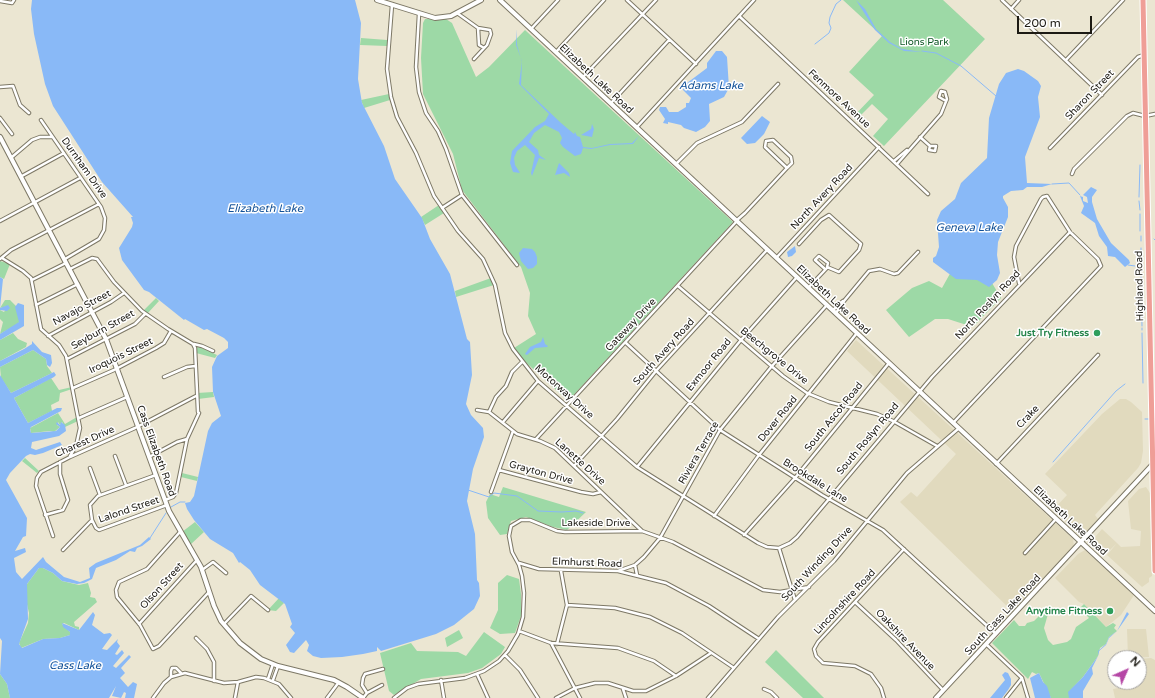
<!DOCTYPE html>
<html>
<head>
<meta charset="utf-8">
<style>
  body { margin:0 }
  #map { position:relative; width:1155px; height:698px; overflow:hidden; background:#ebe6d2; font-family:"Varela Round",sans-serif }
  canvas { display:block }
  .north { position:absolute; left:1107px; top:650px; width:40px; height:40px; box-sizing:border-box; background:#fff; border:1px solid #a4a3a1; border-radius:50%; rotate:45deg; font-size:11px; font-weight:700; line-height:16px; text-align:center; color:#1c1a13 }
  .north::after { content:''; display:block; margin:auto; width:14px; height:18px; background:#b547a5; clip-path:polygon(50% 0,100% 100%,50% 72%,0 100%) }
  .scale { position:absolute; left:1017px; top:16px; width:75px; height:18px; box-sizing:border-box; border:2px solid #1c1a13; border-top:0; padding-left:5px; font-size:12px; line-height:14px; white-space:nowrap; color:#1c1a13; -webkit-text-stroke:3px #fff; paint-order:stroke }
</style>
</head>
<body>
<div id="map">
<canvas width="1155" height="698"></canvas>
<div class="north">N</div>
<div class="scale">200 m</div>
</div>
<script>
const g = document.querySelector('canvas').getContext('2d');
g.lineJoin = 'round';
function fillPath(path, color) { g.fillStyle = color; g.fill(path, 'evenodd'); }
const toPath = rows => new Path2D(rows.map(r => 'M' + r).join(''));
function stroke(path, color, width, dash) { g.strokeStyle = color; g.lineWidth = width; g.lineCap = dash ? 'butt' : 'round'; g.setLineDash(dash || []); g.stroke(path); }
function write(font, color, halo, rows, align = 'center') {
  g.font = font + ' "Varela Round",sans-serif'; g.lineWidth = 3; g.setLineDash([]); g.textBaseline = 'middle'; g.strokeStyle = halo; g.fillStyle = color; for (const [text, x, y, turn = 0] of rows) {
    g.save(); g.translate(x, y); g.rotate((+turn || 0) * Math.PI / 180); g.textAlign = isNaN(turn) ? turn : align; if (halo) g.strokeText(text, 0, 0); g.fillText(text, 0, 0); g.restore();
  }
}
const built = toPath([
  [856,340,1073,539,1074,547,1012,611,900,502,911,492,917,497,956,454,847,351],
  [1120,399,1126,399,1131,402,1142,412,1143,451,1141,463,1138,468,1095,515,1098,519,1083,536,1080,535,1053,510,1067,495,1045,474,1102,414],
  [1146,487,1150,493,1152,576,1149,578,1149,582,1142,587,1107,555,1117,543,1121,547,1140,546,1141,531,1131,529,1128,501,1139,489],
  [1102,529,1117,543,1104,556,1090,543],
  [1085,550,1134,595,1121,615,1106,627,1084,604,1079,602,1055,578,1078,554],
  [1127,629,1146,629,1149,657,1128,658],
  [1151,658,1155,660,1155,698,1115,698,1113,689,1124,687,1123,682,1139,682,1139,659]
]);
const green = toPath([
  [843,0,943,0,985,39,884,146,873,136,888,119,872,104,856,120,853,117,874,95,849,72,882,36],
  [425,19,446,19,452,23,476,77,489,67,525,30,733,222,568,401,520,357,514,348,536,334,528,316,530,293,521,267,462,190,453,154,423,94,421,58,423,23],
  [361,38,387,40,387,46,360,45],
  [389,94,390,100,364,108,361,100],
  [439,205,444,213,425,225,421,217],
  [0,261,10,264,4,279,0,277],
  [952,270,986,273,1001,298,973,327,948,319,935,319,909,337,886,310,912,288,929,281,942,288],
  [491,278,494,285,456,297,455,291],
  [156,298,159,301,147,314,143,311],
  [5,300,10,300,16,306,20,321,18,324,0,334,3,322,0,319,0,310,4,312,8,306,0,308],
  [13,333,18,339,27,343,26,347,0,361,0,340],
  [197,347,202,348,217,355,215,358,196,353],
  [33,350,46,359,47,366,52,373,11,393,1,378,0,367],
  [51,378,59,390,72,387,72,389,60,393,59,401,51,405,52,411,28,423,14,398],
  [213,392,214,397,198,399,197,393],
  [58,413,65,424,77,417,78,421,65,427,62,422,60,425,58,422,57,425,60,427,54,432,50,431,31,433,30,428],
  [25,458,39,471,37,473,22,461],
  [182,473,198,477,197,481,181,477],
  [503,487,586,512,567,530,553,527,526,517,511,521,507,534,500,535,488,518,486,502,490,494,499,497],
  [195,522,204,532,190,545,182,532],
  [39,568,43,568,53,573,62,581,79,585,88,583,91,593,90,597,95,598,97,602,74,622,75,626,79,627,79,630,64,623,62,624,70,632,70,635,60,638,43,639,21,648,19,643,28,623,29,613,26,600,27,584],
  [507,575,519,579,521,594,521,616,515,633,500,634,490,628,498,610,498,583],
  [279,598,284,603,276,611,268,610],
  [1084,604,1106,627,1113,623,1116,625,1114,628,1117,631,1109,637,1106,644,1100,648,1098,656,1083,677,1069,692,1069,698,1051,698,1039,673,1036,674,1032,672,1028,679,992,643,1014,620,1019,626,1025,626,1027,623,1034,621,1046,609,1048,614,1044,628,1048,640,1053,645,1067,642,1071,639,1076,627,1089,618,1080,608],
  [459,630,463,638,447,647,445,638],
  [484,632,505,647,501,654,482,668,468,673,421,679,394,695,389,691,380,653,411,643,417,651,458,652,466,656],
  [776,650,824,698,803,698,765,662],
  [0,674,7,684,10,698,0,698]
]);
const water = toPath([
  [32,0,355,0,361,23,358,79,362,103,384,146,395,179,422,218,430,239,450,274,467,339,470,342,472,375,466,404,471,415,483,428,484,437,473,469,467,501,475,534,477,580,479,583,480,596,474,609,454,625,436,634,381,651,377,647,377,651,363,654,342,657,321,658,313,656,307,651,309,645,306,640,294,653,290,652,286,645,295,633,290,627,292,624,285,604,260,585,250,570,240,562,239,563,233,553,210,539,194,520,187,509,185,503,190,502,194,496,208,431,212,423,221,416,213,392,212,367,217,356,228,348,228,342,224,338,207,329,204,330,185,319,184,320,149,292,144,290,122,260,119,248,132,227,133,223,131,217,133,217,102,182,53,106,45,84,34,34,31,9],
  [856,0,865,9,876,29,890,42,902,49,922,52,904,51,889,43,875,30],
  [517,29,517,45,522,62,521,85,561,123,574,134,575,132,577,136,580,137,583,147,592,148,610,144,632,143,639,136,633,144,610,145,591,149,583,148,581,154,575,156,563,147,560,143,562,138,559,132,545,125,534,133,529,142,538,150,539,155,546,160,539,158,532,176,531,173,535,155,525,145,517,151,514,158,515,165,520,173,513,172,510,163,512,151,535,127,545,121,549,114,519,84,522,61,516,45],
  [716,51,722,51,727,57,729,88,724,97,709,104,710,121,705,127,696,132,684,128,681,125,668,122,668,124,663,123,665,119,659,110,660,107,666,107,669,112,678,112,686,107,686,103,689,103,691,98,683,90,683,86,707,68,707,63],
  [1018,69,1024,71,1038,81,1041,86,1038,97,1040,117,1025,157,1027,183,1052,184,1042,187,1027,187,1023,190,1011,191,1003,196,1003,198,1008,207,1008,217,998,242,997,255,1000,273,997,280,989,287,977,280,956,279,933,262,933,258,936,256,939,247,937,220,941,211,955,199,961,183,987,158,989,118,999,84,1006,73],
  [762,116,770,122,764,134,755,143,747,144,741,138],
  [592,124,594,129,592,137,581,135,591,129],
  [559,163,569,173,570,177,564,173,555,175],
  [1091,187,1097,190,1092,197,1092,202,1097,219,1111,243,1129,260,1130,263,1125,267,1115,257,1108,256,1107,247,1099,236,1095,223,1081,213,1084,206,1080,196,1083,197,1083,201,1088,203,1087,197,1083,195],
  [795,246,796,252,792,256,788,257,787,252],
  [523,248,532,249,535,252,537,257,537,264,533,268,528,269,521,261,519,253],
  [0,277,3,279,0,308,8,305,10,308,7,311,0,310],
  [18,303,24,305,24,326,0,340,0,334,19,322,15,307],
  [543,337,545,344,548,346,547,347,535,348,527,355,525,354,530,347,541,342],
  [32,341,42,352,51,355,52,363,50,367,47,365,46,359,33,350,0,367,0,361,24,349,32,344],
  [54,372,56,375,54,377,14,398,28,423,57,408,62,408,61,411,31,427,30,429,31,433,56,431,60,427,56,424,57,422,60,425,61,422,65,425,66,431,59,436,32,442,31,448,36,450,60,442,62,445,43,453,35,455,30,454,26,456,10,473,6,480,27,518,26,536,23,537,15,551,25,548,26,552,14,558,16,572,22,579,43,557,46,562,64,577,80,582,90,578,89,568,96,563,140,545,149,537,151,539,142,546,137,548,135,552,130,551,116,560,96,568,92,579,84,583,77,584,62,581,53,573,43,568,39,568,27,584,28,619,19,644,22,648,43,639,60,638,70,635,70,632,63,627,62,623,79,630,93,612,95,615,92,625,104,634,110,633,112,635,102,649,107,650,118,639,117,642,120,646,115,654,117,655,122,650,124,653,113,666,116,668,129,655,131,657,121,668,125,673,120,678,128,687,133,682,137,684,134,698,125,698,126,693,124,692,121,698,112,696,116,686,109,698,10,698,7,684,0,674,2,641,0,638,0,375,11,393],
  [1127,612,1129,614,1117,631,1109,638,1106,645,1099,651,1098,656,1092,668,1093,674,1083,691,1083,698,1069,698,1068,692,1083,677,1098,656,1098,651,1106,644,1109,637,1117,631],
  [1005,672,1008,673,1011,679,1011,685,1008,690,1002,698,990,698,1005,680,1002,675],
  [1039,673,1043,682,1047,686,1051,698,1035,698,1030,678]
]);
const stream = toPath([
  [815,44,829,33,831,28,829,23,830,17,836,4,841,0],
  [922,51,936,53,961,66,996,96],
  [1052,184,1069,183,1080,195],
  [1139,197,1140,165],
  [1139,201,1140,210],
  [1140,231,1140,214],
  [1141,236,1141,241],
  [1154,239,1155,240],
  [1141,248,1141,268],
  [1128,265,1135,266],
  [1141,277,1142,326],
  [1142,328,1142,330],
  [1142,333,1143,383],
  [1145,419,1150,419],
  [1053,462,1116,391,1125,384],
  [468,490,489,497,494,493,517,496,538,511,562,512,576,511,583,513],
  [171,507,180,502,185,502],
  [150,538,166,513]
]);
const street = toPath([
  [627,0,696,64],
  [1002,0,1102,95],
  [0,1,12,3,14,0],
  [392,5,387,69,391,97,397,117,416,153,434,196,458,231,483,259,495,285,505,333,513,349,538,381,637,467,758,543,767,547,779,548,795,600],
  [1011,9,1019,0],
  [457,13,478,28,490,30,491,34,487,45,474,59],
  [419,14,416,67,419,92,426,113,438,131,446,149,462,195,517,265],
  [739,16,928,194],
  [478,28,479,45,484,48],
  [531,29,558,0],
  [556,52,604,0],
  [1066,60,1123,0],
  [583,77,656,0],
  [0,87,13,86,20,105,29,113],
  [611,103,669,40],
  [0,118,12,134],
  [41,120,101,207,105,218,104,230,99,239,65,259],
  [637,127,754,0],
  [920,137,930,146,936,146,935,151,929,150,930,146],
  [1050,148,1138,57,1144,55],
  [12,157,32,140,40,137,51,137],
  [894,161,907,150],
  [676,164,697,143,742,122,778,84],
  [897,164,941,114,947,99,945,92,941,91,939,97,946,101],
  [1072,174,1074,169,1127,116,1133,113,1145,116,1155,114],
  [22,176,64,153],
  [442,208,462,195],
  [737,220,745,213,787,168,792,163,791,157,773,140,766,141,765,147,787,168],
  [0,221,80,178],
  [799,244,821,220,829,215,861,244,859,250,839,272,827,267,828,263,819,256,815,260,825,269],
  [777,257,879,147],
  [2,258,23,271,31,278,41,329,59,345,66,356,80,428,76,446,70,456],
  [0,259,11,250,99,204],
  [70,269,92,258,97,259,114,282,142,311,168,329,193,344,195,348,198,412],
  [32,280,66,263],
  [678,286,783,376,807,393,829,402,877,414,893,421,937,446],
  [809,287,826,269],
  [36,305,78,284],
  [833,310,843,301],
  [836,313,844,301,869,271,880,269,894,274,898,273,918,252],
  [48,336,111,302,124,293],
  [626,343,720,430,822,495,883,530,995,633],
  [194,344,202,346,213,351],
  [67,359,135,324,145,314],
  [164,377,187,367,195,366],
  [73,388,114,370,156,348,164,343,171,331],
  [477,410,489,412,517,434,540,441,555,448,642,531],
  [489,412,496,397,506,386,512,372,522,362],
  [79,418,127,397],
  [503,422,538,381],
  [953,423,1101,266,1098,259,1070,232,1047,196,1043,197,1041,199,1016,246,1014,257,1019,283],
  [536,439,737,221],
  [115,456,126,485],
  [149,457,177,442,187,439],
  [996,464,1098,355],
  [574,466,617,419,656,371,767,250],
  [637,467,741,340,797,277],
  [90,468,100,495],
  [499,470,581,492,593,494,601,492],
  [156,475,98,496,90,505,92,520,96,528,99,530,167,505],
  [491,492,513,431],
  [165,500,173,497,176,493,187,439,199,413],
  [45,515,63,510,68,500,60,474,60,462],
  [714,516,759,455,857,333],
  [180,532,147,569,119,582,116,590,117,597,140,625,153,649,159,646,209,592],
  [744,535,795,478,889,363],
  [53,536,36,486,37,478,41,472,70,457,135,428,196,396],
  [779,548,790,543,797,537,932,377,1070,232],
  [63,550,92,520],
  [1025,553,1056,519],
  [519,563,539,569,618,571,666,583,709,606,759,639],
  [635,565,637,575],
  [202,570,213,562,226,573],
  [618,571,635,565,644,557,660,538,720,430,772,366,827,305],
  [855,602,896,640,943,690],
  [567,605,615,608,650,617,682,633,734,668],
  [139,624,197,560],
  [224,624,251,596,268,610],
  [519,631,551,643,618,648,654,661,676,676],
  [196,638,207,649,214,662,214,681],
  [551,643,580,698],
  [557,644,567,605,561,571],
  [986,644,1022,678,1028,698],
  [505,655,520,670,538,698],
  [477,674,488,698],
  [171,677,171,671,172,668,176,668,181,673],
  [268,679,273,664],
  [273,680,278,666],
  [441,680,444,698],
  [623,689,626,698],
  [764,689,771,692,777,698],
  [367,693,382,685],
  [153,698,164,683,171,677,185,673,224,683,238,682,256,677,264,678,279,684,291,698],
  [235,698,238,682],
  [327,698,339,682],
  [363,698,367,693,362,685,363,678,365,674,383,669],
  [394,698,407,688,418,684,465,678,484,671,499,661,508,651,518,634,523,617,524,593,522,576,519,565,512,552,509,536,511,526,521,520,530,520,557,531,565,532,642,531,673,542,763,590,780,592,809,587],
  [556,698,575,688,595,683,608,683,633,691,646,691,676,676,711,653],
  [708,698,778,617,834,561,907,473,958,429],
  [884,698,881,688,871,674,855,666,823,663,816,656,814,649,818,642,904,549],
  [1006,698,1022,678]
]);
const secondary = toPath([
  [377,0,435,18,451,16,481,0],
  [500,0,1155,611],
  [0,137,106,339,169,511,201,567,214,606,221,621,240,643,261,659,278,666,334,680,347,687,363,698],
  [936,698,1153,464]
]);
const highway = toPath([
  [1143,0,1155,571]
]);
const markers = [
  [1097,333,4,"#2e9e5b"],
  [1110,611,4,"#2e9e5b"]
];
const parkNames = [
  ["Lions Park",924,42]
];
const streetNames = [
  ["Elizabeth Lake Road",596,79,43],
  ["Sharon Street",1090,95,-46],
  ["Fenmore Avenue",839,99,43],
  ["Durnham Drive",84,168,55],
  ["North Avery Road",822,197,-47],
  ["Highland Road",1140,286,-91],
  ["Elizabeth Lake Road",833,300,43],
  ["North Roslyn Road",988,305,-47],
  ["Navajo Street",82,308,-28],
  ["Gateway Drive",631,325,-47],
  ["Seyburn Street",103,330,-29],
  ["South Avery Road",664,352,-48],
  ["Iroquois Street",121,356,-26],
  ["Beechgrove Drive",774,356,39],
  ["Exmoor Road",709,365,-51],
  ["Motorway Drive",564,392,42],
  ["South Ascot Road",834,417,-51],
  ["Crake",1028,417,-47],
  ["Dover Road",778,419,-51],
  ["South Roslyn Road",868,439,-50],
  ["Charest Drive",85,442,-24],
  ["Cass Elizabeth Road",156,451,70],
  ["Riviera Terrace",699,453,-60],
  ["Lanette Drive",580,462,42],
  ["Grayton Drive",541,473,15],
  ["Brookdale Lane",815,481,32],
  ["Lalond Street",129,510,-19],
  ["Elizabeth Lake Road",1070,521,43],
  ["Lakeside Drive",596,523],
  ["Elmhurst Road",587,563,2],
  ["South Winding Drive",817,564,-47],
  ["Olson Street",162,586,-48],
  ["Lincolnshire Road",845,602,-47],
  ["South Cass Lake Road",1003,615,-47],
  ["Oakshire Avenue",905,640,46]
];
const leisureNames = [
  ["Just Try Fitness",1089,333],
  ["Anytime Fitness",1102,611]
];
const waterNames = [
  ["Adams Lake",711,86],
  ["Elizabeth Lake",265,209],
  ["Geneva Lake",969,228],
  ["Cass Lake",75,666]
];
fillPath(built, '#e1dabe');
fillPath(green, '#9dd9a6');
fillPath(water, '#89b9f7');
stroke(stream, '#89b9f7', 1);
stroke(street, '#7d7866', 4.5);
stroke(secondary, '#7d7866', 6);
stroke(highway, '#fff', 7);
stroke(street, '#fff', 2.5);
stroke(secondary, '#fff', 4);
stroke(highway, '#ef9e97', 5);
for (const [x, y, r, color] of markers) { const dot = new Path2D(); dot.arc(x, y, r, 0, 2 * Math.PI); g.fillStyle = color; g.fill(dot); stroke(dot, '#fff', 1.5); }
write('10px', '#0f5825', '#fff', parkNames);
write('10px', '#1c1a13', '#fff', streetNames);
write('bold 10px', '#27864d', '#fff', leisureNames, 'right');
write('italic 11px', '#105098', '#fff', waterNames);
</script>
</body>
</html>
